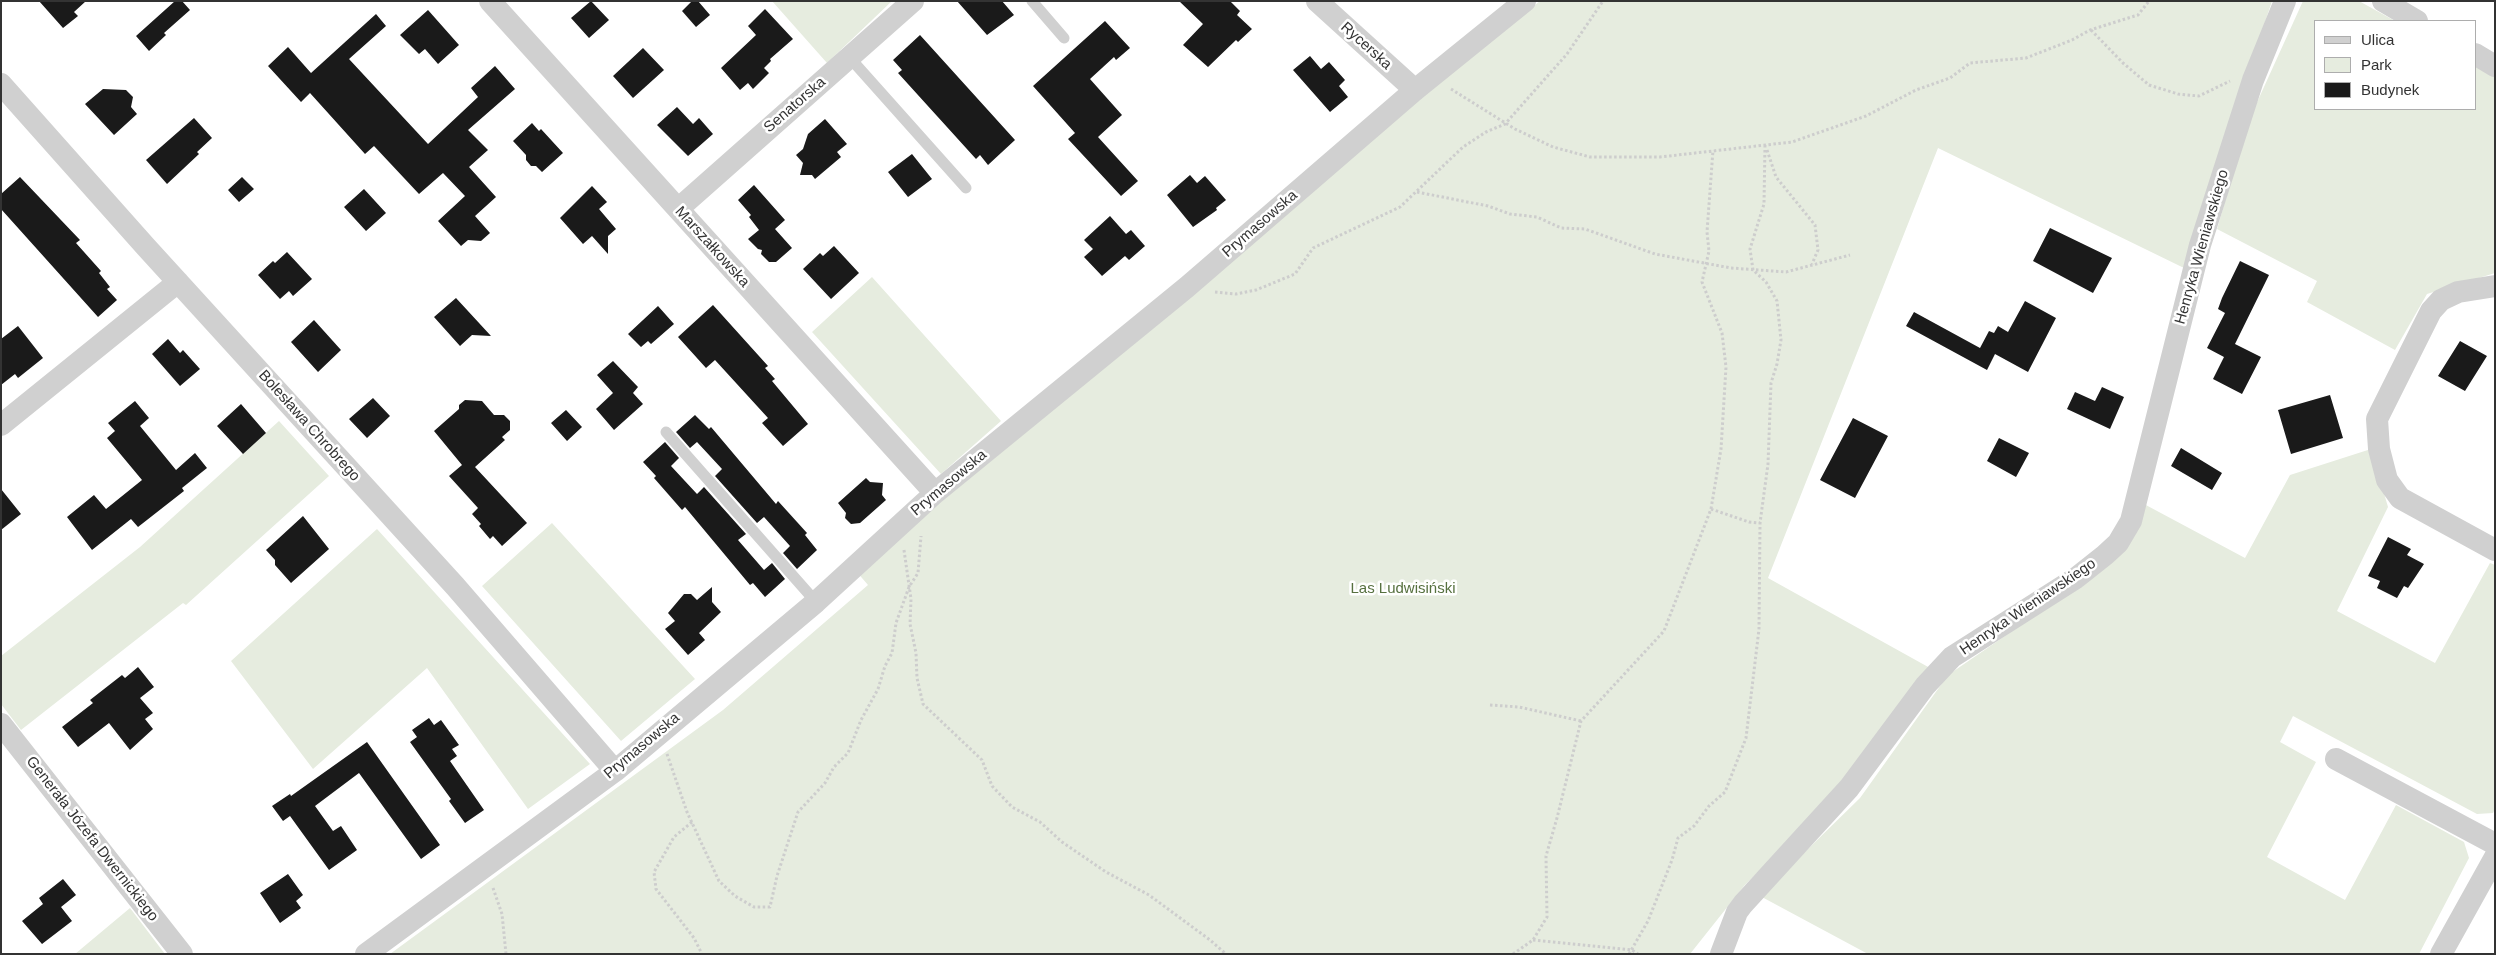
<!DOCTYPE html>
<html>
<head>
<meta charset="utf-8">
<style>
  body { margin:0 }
  #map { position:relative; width:2496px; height:955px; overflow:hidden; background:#fff; font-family:Helvetica,sans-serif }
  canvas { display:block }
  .frame { position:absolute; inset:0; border:2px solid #333; pointer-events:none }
  .legend { position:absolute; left:2314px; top:20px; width:162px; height:90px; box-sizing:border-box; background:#fff; border:1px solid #adadad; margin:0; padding:6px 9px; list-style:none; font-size:15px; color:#333 }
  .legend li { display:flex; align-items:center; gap:10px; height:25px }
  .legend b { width:25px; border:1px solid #adadad }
</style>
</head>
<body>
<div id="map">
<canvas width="2496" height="955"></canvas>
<div class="frame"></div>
<ul class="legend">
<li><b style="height:6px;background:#d0d0d0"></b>Ulica</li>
<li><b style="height:14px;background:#e6ecdf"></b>Park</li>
<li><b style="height:14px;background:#1a1a1a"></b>Budynek</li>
</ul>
</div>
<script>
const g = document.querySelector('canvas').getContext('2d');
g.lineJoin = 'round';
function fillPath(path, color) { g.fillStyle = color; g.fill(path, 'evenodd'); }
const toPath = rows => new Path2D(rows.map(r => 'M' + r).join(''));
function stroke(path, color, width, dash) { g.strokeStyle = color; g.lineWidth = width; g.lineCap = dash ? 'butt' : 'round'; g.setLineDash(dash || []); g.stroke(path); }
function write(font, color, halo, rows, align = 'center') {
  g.font = font + ' Helvetica,sans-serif'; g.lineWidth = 5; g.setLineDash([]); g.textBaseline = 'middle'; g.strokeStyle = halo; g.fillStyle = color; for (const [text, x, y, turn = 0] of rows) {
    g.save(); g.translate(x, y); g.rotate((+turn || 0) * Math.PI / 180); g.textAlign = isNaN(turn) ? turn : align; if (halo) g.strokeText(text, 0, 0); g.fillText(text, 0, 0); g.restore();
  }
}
const green = toPath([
  [772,1,892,1,827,63],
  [1540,1,2272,1,2184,268,1938,148,1768,578,1930,668,1841,788,1744,886,1690,954,390,954,723,710,868,585,856,571,1418,99],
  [2303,1,2359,1,2395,21,2315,21,2315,109,2475,109,2475,66,2495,77,2495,273,2427,294,2395,350,2307,302,2317,281,2217,229,2249,120],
  [872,277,1001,421,941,474,812,332],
  [279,421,329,476,186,605,183,603,21,730,1,704,1,656,140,547],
  [2371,449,2388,507,2337,611,2435,663,2490,563,2495,565,2495,809,2493,813,2477,814,2293,716,2280,742,2316,762,2267,857,2345,900,2396,805,2464,842,2469,858,2419,954,1868,954,1760,896,1860,798,1948,675,2081,584,2144,504,2245,558,2290,475],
  [552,523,695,679,621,741,482,586],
  [377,529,590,764,528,809,427,668,313,769,231,661],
  [130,908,165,954,75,954]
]);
const building = toPath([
  [39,1,86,1,74,12,78,16,63,28],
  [175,1,182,1,190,10,164,33,166,35,149,51,136,36],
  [591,1,609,20,589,38,571,18],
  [692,1,698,1,710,15,696,27,682,11],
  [957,1,1002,1,1014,15,987,35],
  [1179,1,1230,1,1240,11,1237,15,1252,29,1238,42,1236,40,1208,67,1183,45,1203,24],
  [765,9,793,39,770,59,771,61,764,68,769,73,753,89,748,83,740,90,721,68,756,35,748,26],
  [428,10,459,45,438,64,425,49,419,54,400,35],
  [376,14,386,26,349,59,428,144,478,97,471,88,495,66,515,89,468,130,488,150,469,167,496,197,475,216,490,233,481,241,468,240,461,246,438,221,465,196,443,173,419,194,374,146,365,154,310,93,301,102,268,66,288,47,311,73],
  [1105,21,1130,48,1116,60,1114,57,1090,79,1122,115,1098,137,1138,181,1121,196,1068,139,1075,133,1033,86],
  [920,35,1015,140,988,165,980,155,976,159,898,73,902,70,893,60],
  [643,48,664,70,633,98,613,76],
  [1310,56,1321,69,1329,62,1345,80,1339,86,1348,97,1330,112,1293,70],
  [103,89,126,90,133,97,131,107,137,114,114,135,85,104],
  [677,107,693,124,699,118,713,134,688,156,657,125],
  [194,118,212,138,197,152,199,154,167,184,146,160],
  [825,119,847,144,837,152,841,157,815,179,812,175,800,175,803,163,796,155,803,149,808,134],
  [532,123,539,131,541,129,563,153,542,172,536,166,531,166,526,160,526,155,513,141],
  [912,154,932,179,908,197,888,172],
  [1190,175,1197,183,1205,176,1226,200,1216,208,1217,210,1193,227,1167,195],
  [20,177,80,240,76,243,101,271,99,273,110,287,107,289,117,300,98,317,1,209,1,194],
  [242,177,254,189,239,202,228,190],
  [754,185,785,220,775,229,792,248,776,262,769,262,761,254,762,250,758,249,748,239,759,230,749,217,751,215,738,200],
  [592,186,607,202,599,209,616,229,608,236,608,254,592,236,583,244,560,218],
  [364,189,386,213,366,231,344,207],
  [1110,216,1126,234,1131,230,1145,246,1129,260,1125,256,1102,276,1084,257,1093,249,1084,240],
  [2050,228,2112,258,2093,293,2033,261],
  [834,246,859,273,831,299,803,269,820,253,823,256],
  [287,252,312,279,293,296,289,291,280,299,258,275,273,261,275,263],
  [2240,261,2269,275,2235,344,2261,357,2242,394,2213,379,2224,357,2207,348,2225,313,2218,309,2222,298],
  [456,298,491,336,472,335,460,346,434,317],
  [2025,301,2056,318,2028,372,1995,354,1987,370,1906,326,1914,312,1980,348,1989,331,1994,333,1998,326,2008,332],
  [713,305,768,366,765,368,775,379,772,381,808,424,783,446,762,423,768,418,715,360,706,368,678,337],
  [658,306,674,324,651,344,648,341,641,347,628,334],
  [314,320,341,350,318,372,291,342],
  [18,326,43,358,18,378,15,374,1,385,1,339],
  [168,339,180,353,183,350,200,369,180,386,152,354],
  [2460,341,2487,356,2465,391,2438,376],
  [613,361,638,387,633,393,643,404,614,430,596,409,613,393,597,375],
  [2102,387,2124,397,2110,429,2067,409,2075,392,2095,401],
  [2330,395,2343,438,2291,454,2278,410],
  [373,398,390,416,367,438,349,419],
  [465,400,482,401,494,415,504,415,510,421,510,430,502,437,505,440,475,467,527,523,502,546,493,536,490,539,479,526,481,524,472,514,478,508,449,476,462,465,434,431,459,409,459,405],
  [135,401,149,418,140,426,176,470,195,453,207,468,182,488,184,491,138,527,131,519,92,550,67,517,94,495,106,509,142,480,107,438,115,431,108,423],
  [241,404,266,433,243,454,217,426],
  [566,410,582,427,567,441,551,423],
  [695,415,709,429,711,427,776,504,778,501,807,533,805,535,817,550,797,569,783,553,790,546,764,517,757,523,715,476,722,469,697,442,690,448,676,432],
  [1853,418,1888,436,1855,498,1820,480],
  [1999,438,2029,453,2016,477,1987,461],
  [665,442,679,458,671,466,697,494,704,487,746,534,738,540,764,570,772,563,785,579,765,597,753,583,750,585,685,507,682,510,654,478,656,476,643,462],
  [2181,448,2222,473,2212,490,2171,466],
  [866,478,870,482,883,483,882,495,886,500,860,523,851,524,845,518,846,513,838,503],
  [1,489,21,514,1,530],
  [303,516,329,549,291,583,275,565,275,560,266,550],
  [2388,537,2411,549,2407,555,2424,564,2408,588,2404,586,2397,598,2377,588,2380,581,2368,576],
  [712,587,712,602,721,612,699,633,705,640,688,655,665,629,675,621,668,613,684,594,691,594,697,600],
  [138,667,154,687,140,698,153,713,145,719,153,729,130,750,109,723,78,747,62,727,93,703,90,700,122,675,125,678],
  [429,718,434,725,441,720,459,745,452,749,457,756,450,761,484,810,465,823,449,801,451,799,410,742,417,737,412,730],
  [367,742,440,845,421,859,359,773,315,806,333,831,341,826,357,850,329,870,290,816,283,821,272,806,290,794,291,796],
  [288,874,303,895,296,901,301,908,280,923,260,893],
  [63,879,76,895,61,907,72,921,42,944,22,921,43,904,39,898]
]);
const path = toPath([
  [2091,30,2123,63,2149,85,2178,94,2199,96,2230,81],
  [1451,89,1515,129,1553,147,1590,157,1660,157,1792,142,1866,116,1916,90,1950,78,1970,63,2026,58,2072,40,2090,30,2138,15,2149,1],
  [1767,150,1776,177,1815,225,1818,250,1812,264],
  [1417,192,1488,206,1510,214,1537,217,1561,228,1585,229,1655,254,1731,268,1786,272,1850,255],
  [1215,292,1236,294,1256,290,1295,274,1313,248,1400,207,1463,147,1486,132,1505,124,1567,54,1603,1],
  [1711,509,1749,522,1760,523],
  [904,550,911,599,910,624,916,653,917,678,923,704,982,760,992,786,1012,807,1040,822,1062,842,1106,872,1149,895,1210,940,1226,954],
  [1490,705,1519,707,1581,721],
  [667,754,687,812,719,881,735,896,754,907,770,907,777,876,798,812,825,783,834,767,848,753,861,720,878,689,885,666,892,653,896,623,909,587,918,573,921,536],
  [692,822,674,837,654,872,656,889,694,938,702,954],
  [493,888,502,914,506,954],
  [1533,940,1632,950,1638,954],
  [1513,954,1533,940,1547,917,1546,856,1557,818,1581,721,1664,631,1711,509,1721,449,1726,367,1722,333,1702,282,1709,251,1707,232,1713,150],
  [1629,954,1648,921,1672,860,1678,838,1694,826,1709,806,1725,792,1746,738,1759,629,1760,523,1768,464,1771,383,1777,364,1781,340,1777,301,1766,282,1753,270,1750,249,1764,204,1765,144]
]);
const lane = toPath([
  [1032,1,1064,38],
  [850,58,966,188],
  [666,432,816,602]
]);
const street = toPath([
  [490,1,935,493],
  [1317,1,1415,90],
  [2383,1,2417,21],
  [2475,54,2495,66],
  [1,84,146,247,455,586,615,771],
  [678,209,913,1],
  [2495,286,2458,292,2441,300,2431,311,2377,419,2379,449,2387,480,2400,498,2495,550],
  [1,425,178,282],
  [1,724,182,954],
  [2336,759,2495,844],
  [366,954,615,771,816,602,935,493,1187,287,1415,90,1525,1],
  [1721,954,1737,912,1743,904,1849,788,1925,686,1952,657,2076,578,2105,555,2118,543,2131,521,2200,245,2253,80,2285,1],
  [2441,954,2495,857]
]);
const streetNames = [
  ["Rycerska",1366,46,42],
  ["Senatorska",795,105,-41],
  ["Prymasowska",1260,224,-41],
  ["Marszałkowska",712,247,48],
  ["Henryka Wieniawskiego",2202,247,-74],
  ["Bolesława Chrobrego",309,426,48],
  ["Prymasowska",949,483,-40],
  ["Henryka Wieniawskiego",2028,607,-34],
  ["Prymasowska",642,746,-40],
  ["Generała Józefa Dwernickiego",92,839,52]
];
const parkNames = [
  ["Las Ludwisiński",1403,589]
];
fillPath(green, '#e6ecdf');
fillPath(building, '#1a1a1a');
stroke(path, '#cdcdcd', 3, [2.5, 2.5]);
stroke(lane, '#d0d0d0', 11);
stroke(street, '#d0d0d0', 22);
write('15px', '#333', '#fff', streetNames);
write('15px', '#56703f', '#fff', parkNames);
</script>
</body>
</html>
